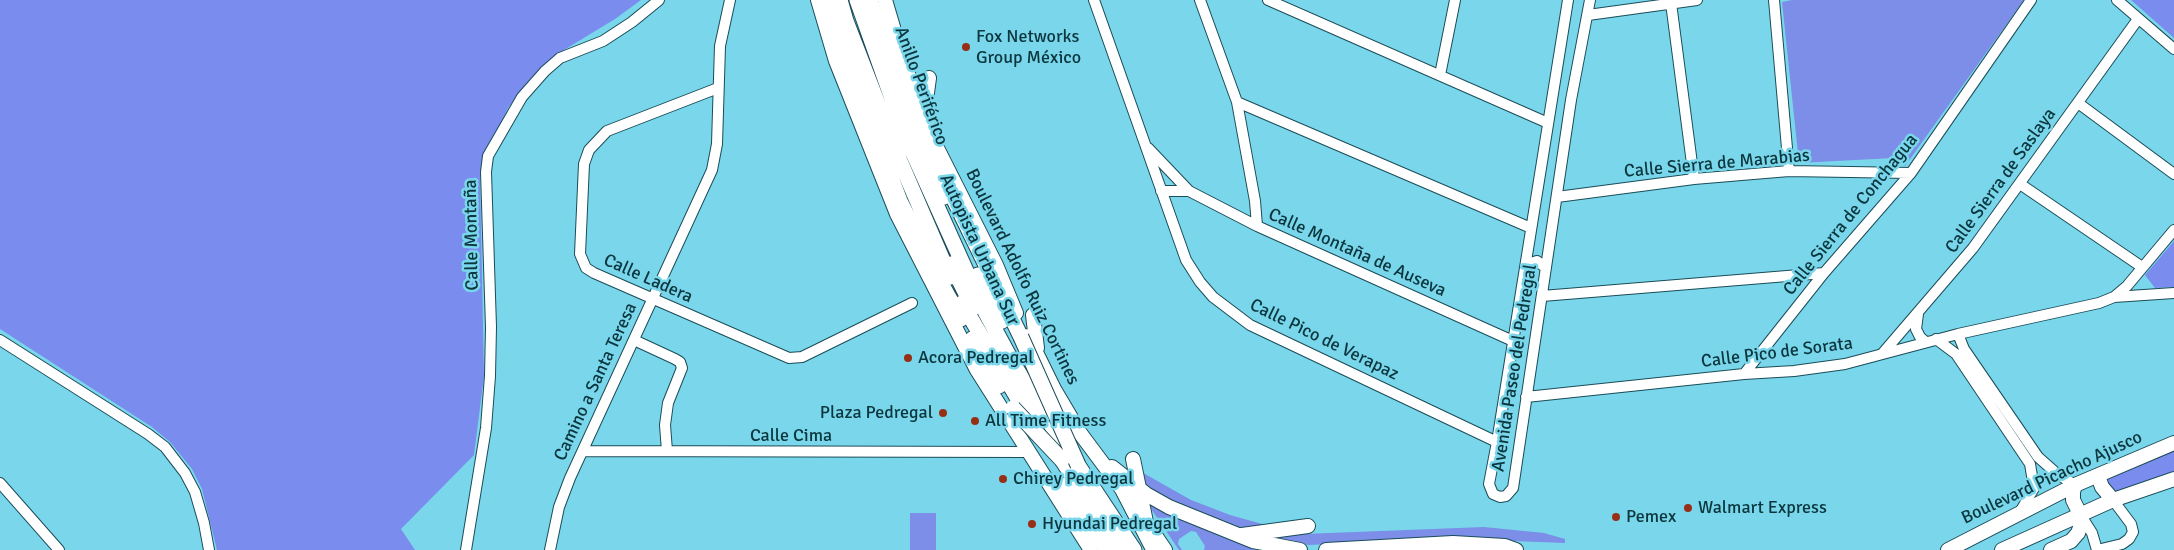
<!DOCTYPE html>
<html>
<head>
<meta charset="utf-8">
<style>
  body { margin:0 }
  canvas { display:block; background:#79d6eb }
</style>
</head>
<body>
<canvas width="2174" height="550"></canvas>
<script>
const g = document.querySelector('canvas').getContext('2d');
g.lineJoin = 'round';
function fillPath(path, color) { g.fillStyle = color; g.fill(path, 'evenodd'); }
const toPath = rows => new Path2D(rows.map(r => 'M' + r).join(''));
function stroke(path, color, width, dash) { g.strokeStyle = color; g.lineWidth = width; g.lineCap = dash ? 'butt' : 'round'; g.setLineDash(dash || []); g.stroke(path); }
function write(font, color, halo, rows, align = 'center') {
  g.font = font + ' Signika,sans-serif'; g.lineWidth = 5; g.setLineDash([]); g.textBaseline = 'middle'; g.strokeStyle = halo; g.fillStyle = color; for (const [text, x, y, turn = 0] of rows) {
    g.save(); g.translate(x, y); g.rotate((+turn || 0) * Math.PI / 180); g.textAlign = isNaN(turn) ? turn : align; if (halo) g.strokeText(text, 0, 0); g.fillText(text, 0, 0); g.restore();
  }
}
const green = toPath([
  [1792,0,2024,0,1905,166,1893,158,1799,163,1782,2],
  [1138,470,1191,500,1230,515,1273,527,1240,531,1168,498,1140,482],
  [1145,500,1265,550,1204,550,1205,546,1196,532,1191,531,1179,539,1178,544,1182,550,1179,550],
  [910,513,936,513,936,550,910,550],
  [1484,527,1544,533,1565,539,1565,543,1461,539,1308,545,1252,536]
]);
const forest = toPath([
  [0,0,641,0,615,19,564,50,535,74,508,108,483,161,480,178,484,376,474,455,401,529,415,550,217,550,202,489,192,469,170,442,152,427,0,329],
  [2131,0,2174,0,2174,38],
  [2174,241,2174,287,2155,288,2145,275],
  [2174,444,2174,479,2113,498,2101,474]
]);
const minor = toPath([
  [1094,0,1186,260,1200,282,1213,297,1250,325,1497,442],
  [1200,0,1237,102,1255,201,1257,226],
  [1268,0,1548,123],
  [1568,0,1497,442,1489,484,1493,494,1500,497,1506,496,1513,488,1571,100,1590,0],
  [1774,0,1789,171],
  [2117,0,2174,49],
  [1671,3,1694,179],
  [1588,15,1697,0],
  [1440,75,1455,0],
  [718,88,607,131,589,150,584,164,580,254,586,268,594,273,789,358,802,357,912,303],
  [1237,102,1531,228],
  [2078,103,2174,174],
  [1148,148,1189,191,1257,226,1513,341],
  [2020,184,2142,267],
  [1161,191,1189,191],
  [1557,197,1694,179,1789,171,1911,173],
  [1526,265,1537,261,1546,268],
  [1542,296,1824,273],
  [2114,297,2127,286,2174,230],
  [1918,314,1916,329,1920,337,1926,342],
  [1958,334,1964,349,2038,457,2056,473,2075,485],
  [1936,339,1956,354,2030,464,2034,488,2020,512],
  [0,340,148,434,165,447,185,473,195,492,204,523,209,550],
  [634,340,675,359,680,362,682,368,668,403,665,425,667,451],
  [1882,354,1973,248,2138,19],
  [1744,374,1824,273,1911,173,2031,0],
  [1526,397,1744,374,1794,371,1845,364,1958,334,2099,303,2114,297,2174,293],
  [583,451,1029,452],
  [0,483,59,550],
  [2080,514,2092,533,2097,550],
  [466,550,486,428,490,376,491,327,486,172,488,156,522,97,545,71,560,58,603,41,632,22,659,0],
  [550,550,559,507,570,478,712,170,717,144,720,46,730,0],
  [2097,550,2122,544,2129,539,2133,532,2131,524,2113,500]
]);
const major = toPath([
  [818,0,836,61,897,214,977,370,1091,550],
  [885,0,903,61,936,146,996,265,1016,313],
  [924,115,929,78],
  [1033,315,1037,348],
  [1028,336,1054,389,1080,433,1130,500],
  [1133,459,1146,522],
  [1112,467,1146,494,1169,507,1253,541,1300,550],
  [2098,476,2102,487,2113,500],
  [1144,519,1165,550],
  [1242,535,1308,526],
  [1326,550,1453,543,1505,546,1516,550],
  [1948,550,2075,485,2174,443],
  [2002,550,2113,500,2174,479],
  [2051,550,2071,541,2078,533,2081,525,2080,514,2073,500,2073,492,2075,485]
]);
const highway = toPath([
  [828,0,858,93,900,201,938,278,961,319],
  [840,0,846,21,900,161,950,277],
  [857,0,905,135,980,302,1014,365,1046,417,1134,550],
  [870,0,902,95,944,197],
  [890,32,903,61],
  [945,181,1021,337],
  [951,264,973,308],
  [978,275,1002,321],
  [962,303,1032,423],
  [972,339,999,386],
  [1055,449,1120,550],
  [1066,485,1107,550],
  [1124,492,1154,550]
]);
const highwayBridge = toPath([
  [1021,337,1078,465],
  [1013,408,1062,460]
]);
const markers = [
  [966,47,5,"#972e16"],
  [908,358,5,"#972e16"],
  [943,413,5,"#972e16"],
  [975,421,5,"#972e16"],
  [1003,479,5,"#972e16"],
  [1688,508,5,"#972e16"],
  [1616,517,5,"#972e16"],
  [1032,524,5,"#972e16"]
];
const poiNames = [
  ["Fox Networks",976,37],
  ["Group México",976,58],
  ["Acora Pedregal",918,358],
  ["Plaza Pedregal",933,413,"right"],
  ["All Time Fitness",985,421],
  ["Chirey Pedregal",1013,479],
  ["Walmart Express",1698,508],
  ["Pemex",1626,517],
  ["Hyundai Pedregal",1042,524]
];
const streetNames = [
  ["Anillo Periférico",921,86,70],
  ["Calle Sierra de Marabias",1717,164,-5],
  ["Calle Sierra de Saslaya",2001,181,-54],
  ["Calle Sierra de Conchagua",1851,215,-51],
  ["Calle Montaña",472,235,-91],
  ["Autopista Urbana Sur",979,250,65],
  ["Calle Montaña de Auseva",1357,253,24],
  ["Boulevard Adolfo Ruiz Cortines",1022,277,64],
  ["Calle Ladera",648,279,24],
  ["Calle Pico de Verapaz",1324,340,26],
  ["Calle Pico de Sorata",1777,353,-7],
  ["Avenida Paseo del Pedregal",1515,368,-81],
  ["Camino a Santa Teresa",596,382,-65],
  ["Calle Cima",791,436],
  ["Boulevard Picacho Ajusco",2052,478,-25]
];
fillPath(green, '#7c8ee8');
fillPath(forest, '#7a8ced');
stroke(minor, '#1a4d58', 12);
stroke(major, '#1a4d58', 16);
stroke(highway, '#1a4d58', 17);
stroke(minor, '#fff', 10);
stroke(major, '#fff', 14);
stroke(highway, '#fff', 15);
stroke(highwayBridge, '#1a4d58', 17, []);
stroke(highwayBridge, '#fff', 15);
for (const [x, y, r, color] of markers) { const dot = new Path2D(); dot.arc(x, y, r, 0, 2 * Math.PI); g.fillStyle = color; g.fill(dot); stroke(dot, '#79d6eb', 2); }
write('18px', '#0c363e', '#79d6eb', poiNames, 'left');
write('18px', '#0c363e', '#79d6eb', streetNames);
</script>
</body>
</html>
